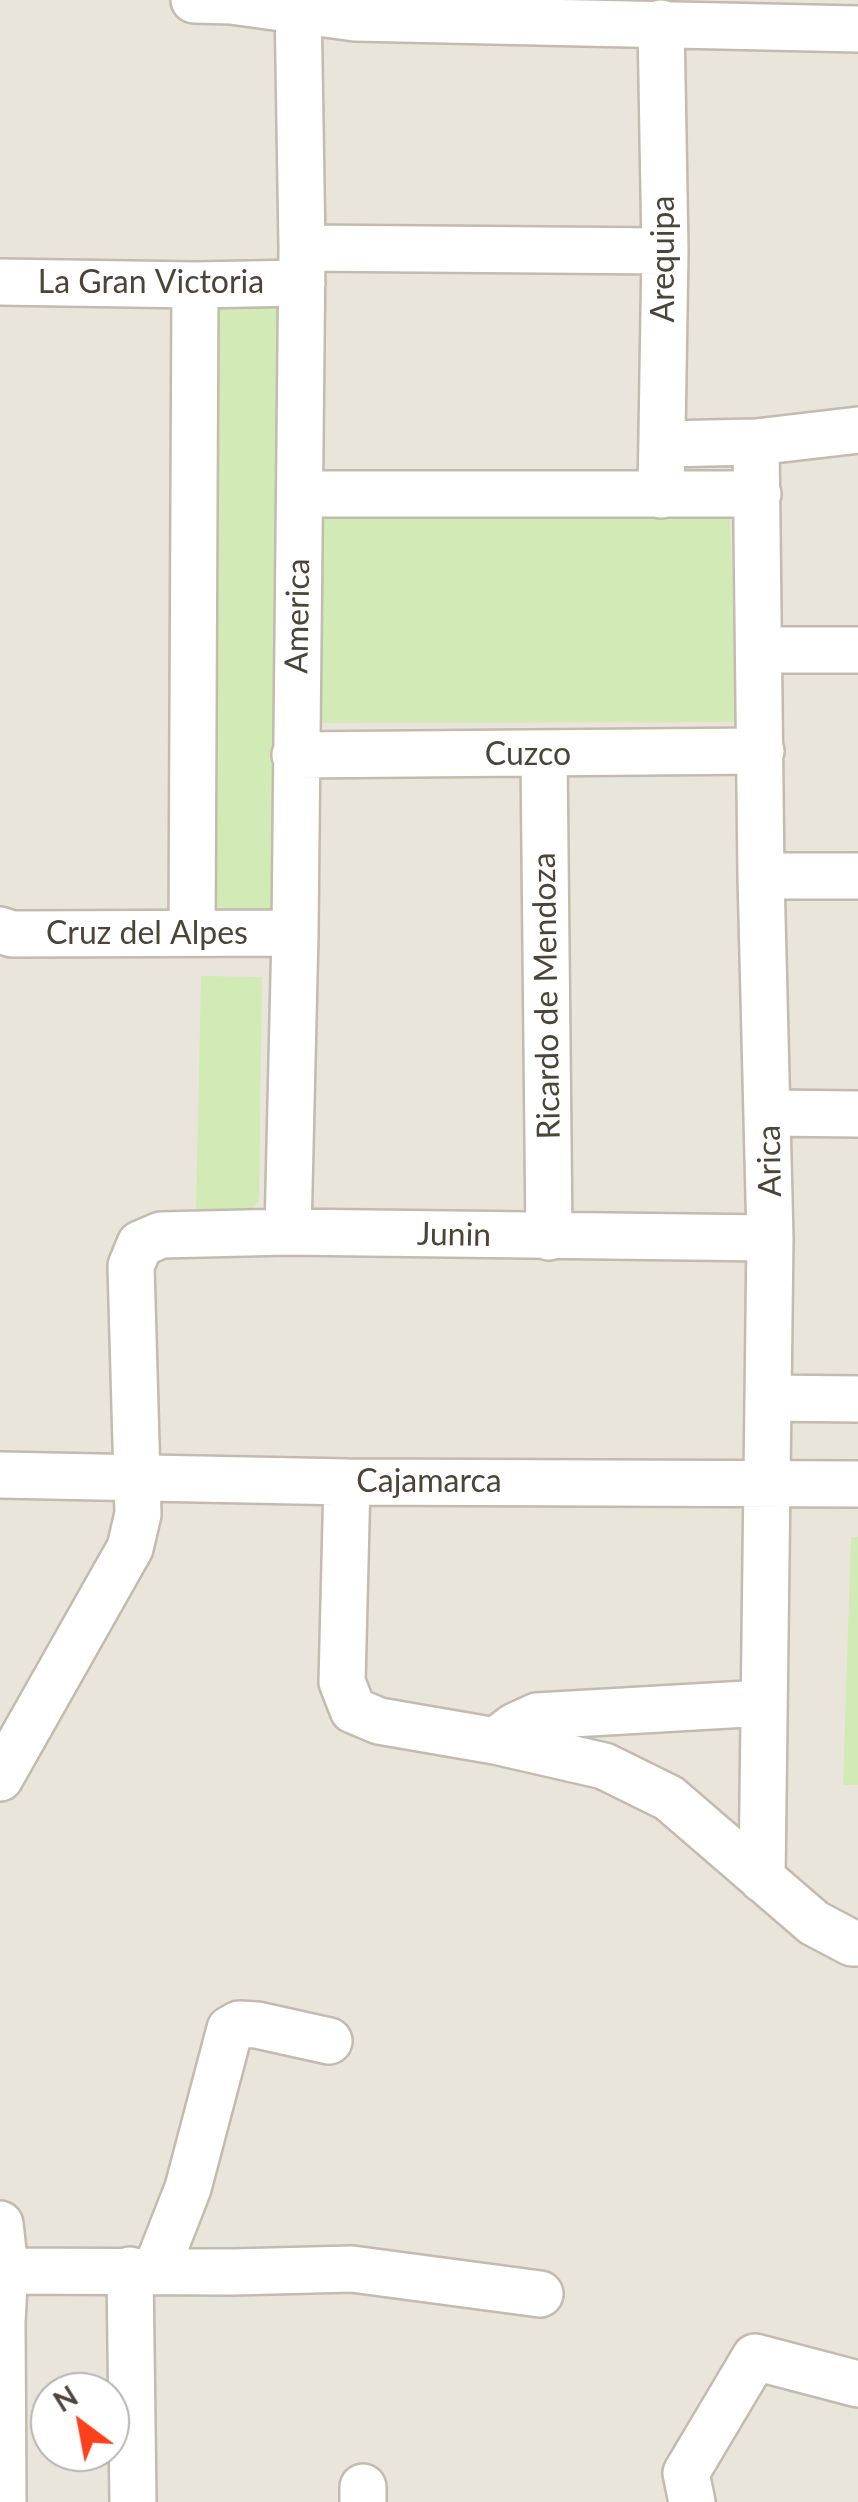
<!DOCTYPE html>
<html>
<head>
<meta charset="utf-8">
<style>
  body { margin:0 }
  #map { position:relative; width:858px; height:2502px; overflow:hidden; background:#f6f3ec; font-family:Lato,sans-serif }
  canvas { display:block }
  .north { position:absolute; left:30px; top:2372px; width:100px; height:100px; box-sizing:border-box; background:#fff; border:2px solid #b7b4b0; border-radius:50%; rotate:328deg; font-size:28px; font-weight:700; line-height:40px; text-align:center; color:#4b4439 }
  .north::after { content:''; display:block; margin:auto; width:35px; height:45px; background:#fc3f1d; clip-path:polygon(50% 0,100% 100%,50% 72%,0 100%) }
</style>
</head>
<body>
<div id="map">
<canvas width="858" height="2502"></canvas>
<div class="north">N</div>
</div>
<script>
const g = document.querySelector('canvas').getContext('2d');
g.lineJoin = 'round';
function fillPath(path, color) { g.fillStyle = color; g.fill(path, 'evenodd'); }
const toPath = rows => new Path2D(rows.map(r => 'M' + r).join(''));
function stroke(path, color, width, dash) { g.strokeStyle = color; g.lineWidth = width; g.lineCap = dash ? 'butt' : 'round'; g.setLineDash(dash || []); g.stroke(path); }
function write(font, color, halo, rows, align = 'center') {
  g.font = font + ' Lato,sans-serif'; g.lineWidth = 8; g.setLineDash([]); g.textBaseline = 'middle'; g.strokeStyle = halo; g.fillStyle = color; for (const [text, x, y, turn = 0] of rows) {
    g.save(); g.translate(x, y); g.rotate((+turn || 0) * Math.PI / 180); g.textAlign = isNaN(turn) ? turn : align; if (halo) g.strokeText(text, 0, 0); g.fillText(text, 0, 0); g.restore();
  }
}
const residential = toPath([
  [0,0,858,0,858,2502,0,2502],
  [50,2392,110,2392,110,2452,50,2452]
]);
const green = toPath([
  [186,296,279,296,271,919,179,916],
  [317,519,730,519,736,722,315,723],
  [201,976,262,977,259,1202,246,1212,196,1212],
  [851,1537,858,1537,858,1785,843,1785]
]);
const minor = toPath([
  [194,0,231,1,355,18,858,29],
  [302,248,665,251],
  [0,282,195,285,302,283],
  [756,442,761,876,770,1238,762,1879],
  [663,444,756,442,858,430],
  [300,494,758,494],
  [661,495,665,251,661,23],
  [759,650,858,650],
  [295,755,761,751],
  [544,755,549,1237],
  [761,876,858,876],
  [0,930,12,934,295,933],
  [192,933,195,285],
  [769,1113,858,1114],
  [288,1232,295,933,302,248,298,0],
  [769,1398,858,1399],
  [0,1475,347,1482,858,1484],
  [347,1482,342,1682,353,1710,379,1721,495,1741,604,1766,669,1798,814,1923,852,1943,858,1943],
  [495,1741,515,1726,537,1716,764,1703],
  [0,1778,130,1548,138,1514,131,1266,140,1244,161,1235,288,1232,770,1238],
  [0,2224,5,2269,2,2321,3,2502],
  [130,2270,133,2502],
  [156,2270,188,2188,230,2029,239,2024,257,2025,329,2041],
  [0,2271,232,2272,352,2269,540,2294],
  [363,2487,363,2502],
  [692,2502,686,2473,755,2357,858,2384]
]);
const streetNames = [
  ["Arequipa",664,259,-90],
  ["La Gran Victoria",151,283],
  ["America",298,616,-89],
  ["Cuzco",528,755],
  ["Cruz del Alpes",147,934],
  ["Ricardo de Mendoza",547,996,-91],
  ["Arica",770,1161,-91],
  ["Junin",454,1235,1],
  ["Cajamarca",429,1482]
];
fillPath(residential, '#eae5da');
fillPath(green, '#d2eab5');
stroke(minor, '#c2bbae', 50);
stroke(minor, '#fff', 45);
write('32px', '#4b4439', '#fff', streetNames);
</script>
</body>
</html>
